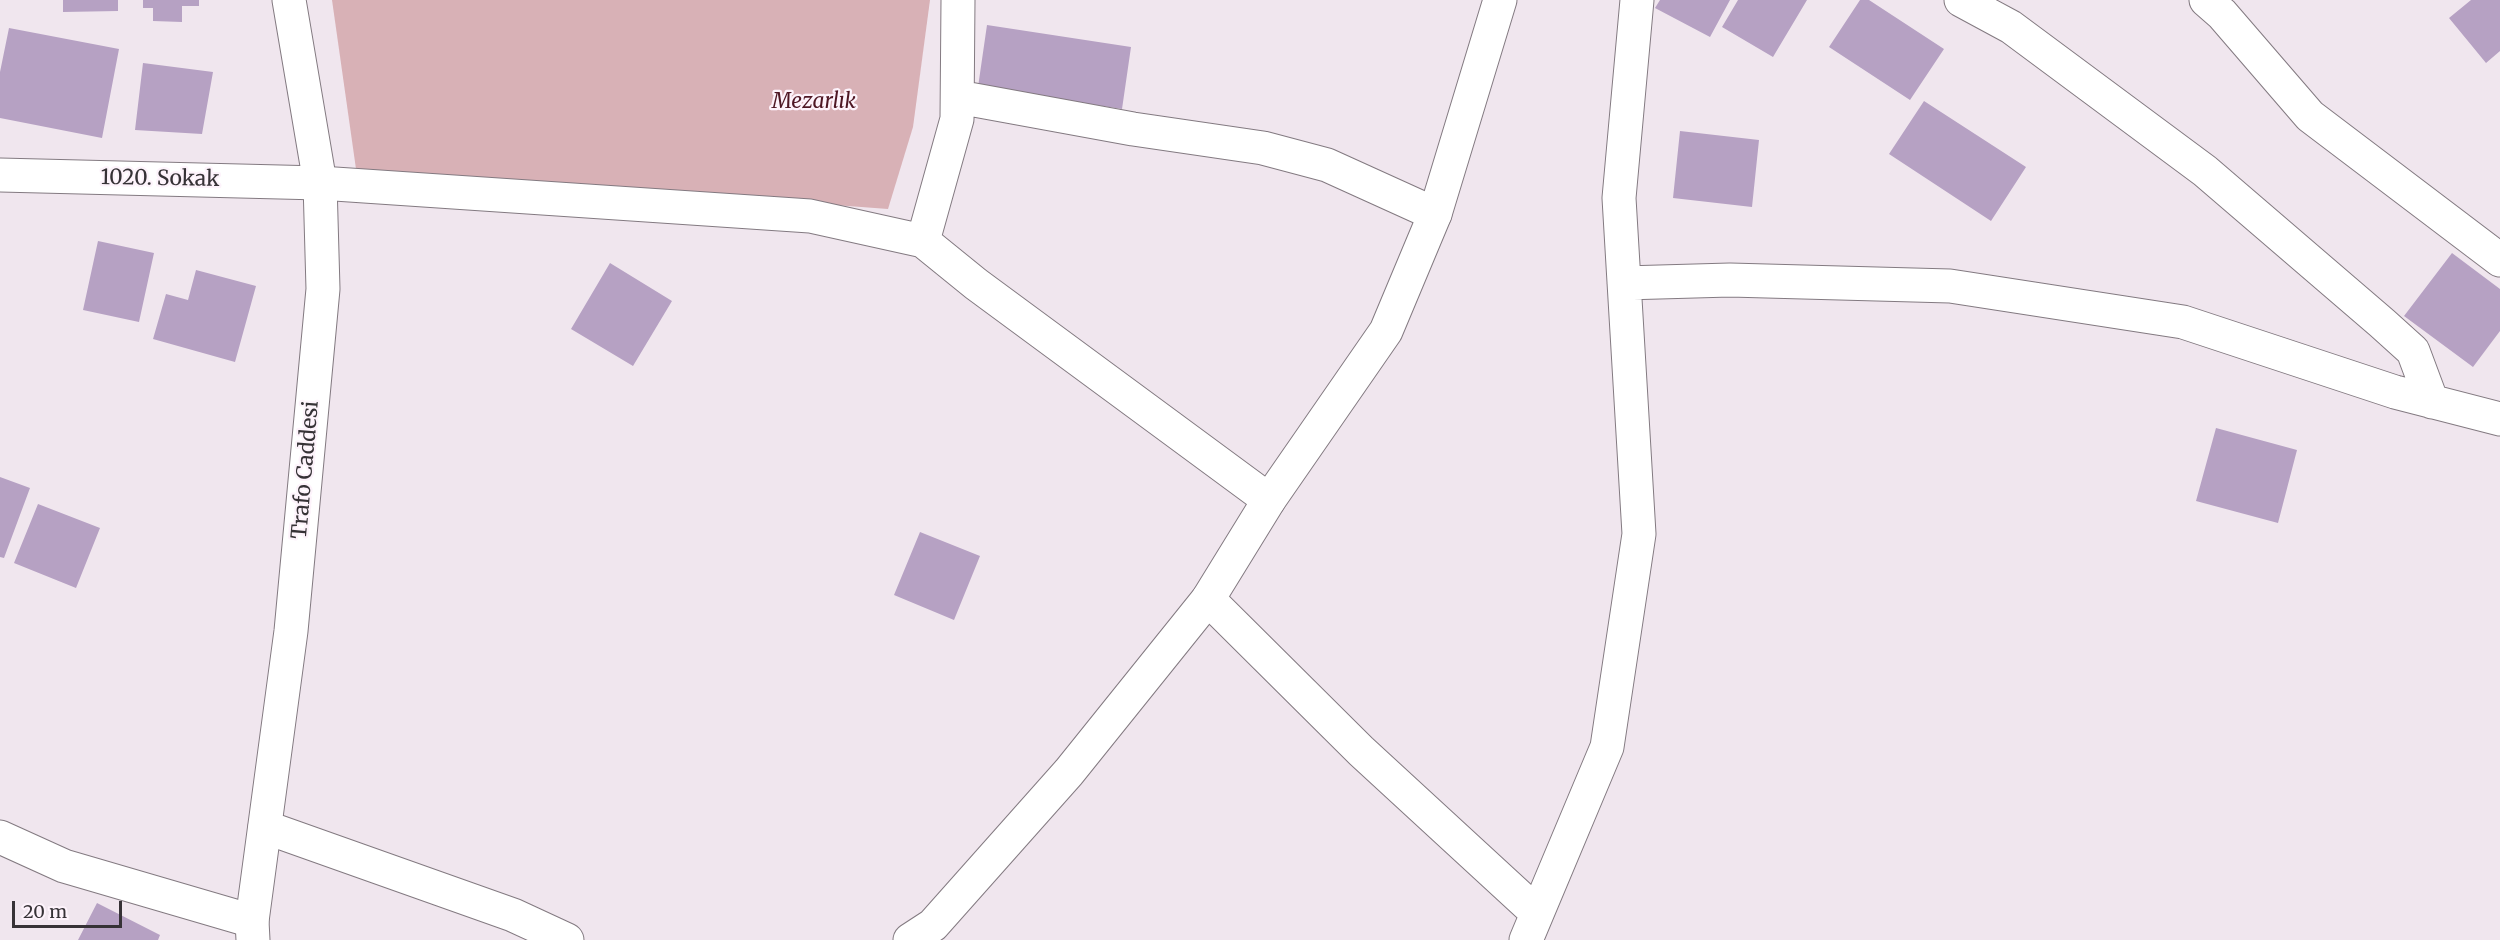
<!DOCTYPE html>
<html>
<head>
<meta charset="utf-8">
<style>
  body { margin:0 }
  #map { position:relative; width:2500px; height:940px; overflow:hidden; background:#f0e6ee; font-family:Merriweather,serif }
  canvas { display:block }
  .scale { position:absolute; left:12px; top:901px; width:110px; height:27px; box-sizing:border-box; border:3px solid #363236; border-top:0; padding-left:8px; font-size:18px; line-height:21px; white-space:nowrap; color:#363236; -webkit-text-stroke:4px #fdf3fb; paint-order:stroke }
</style>
</head>
<body>
<div id="map">
<canvas width="2500" height="940"></canvas>
<div class="scale">20 m</div>
</div>
<script>
const g = document.querySelector('canvas').getContext('2d');
g.lineJoin = 'round';
function fillPath(path, color) { g.fillStyle = color; g.fill(path, 'evenodd'); }
const toPath = rows => new Path2D(rows.map(r => 'M' + r).join(''));
function stroke(path, color, width, dash) { g.strokeStyle = color; g.lineWidth = width; g.lineCap = dash ? 'butt' : 'round'; g.setLineDash(dash || []); g.stroke(path); }
function write(font, color, halo, rows, align = 'center') {
  g.font = font + ' Merriweather,serif'; g.lineWidth = 4.5; g.setLineDash([]); g.textBaseline = 'middle'; g.strokeStyle = halo; g.fillStyle = color; for (const [text, x, y, turn = 0] of rows) {
    g.save(); g.translate(x, y); g.rotate((+turn || 0) * Math.PI / 180); g.textAlign = isNaN(turn) ? turn : align; if (halo) g.strokeText(text, 0, 0); g.fillText(text, 0, 0); g.restore();
  }
}
const green = toPath([
  [332,0,930,0,913,127,888,209,356,169]
]);
const building = toPath([
  [63,0,118,0,118,11,63,12],
  [143,0,199,0,199,6,182,6,182,22,153,21,153,8,143,8],
  [1660,0,1730,0,1710,37,1655,8],
  [1738,0,1807,0,1773,57,1722,27],
  [1860,0,1869,0,1944,49,1910,100,1829,47],
  [2471,0,2500,0,2500,51,2486,63,2449,18],
  [987,25,1131,47,1122,109,978,87],
  [9,28,119,49,102,138,0,118,0,72],
  [143,63,213,72,202,134,135,130],
  [1924,101,2026,167,1991,221,1889,154],
  [1680,131,1759,140,1752,207,1673,198],
  [98,241,154,253,139,322,83,310],
  [2452,253,2500,289,2500,331,2473,367,2404,316],
  [610,263,672,301,633,366,571,329],
  [196,270,256,286,235,362,153,339,166,294,188,300],
  [2216,428,2297,450,2278,523,2196,501],
  [0,477,30,488,4,558,0,557],
  [38,504,100,528,76,588,14,563],
  [920,532,980,556,954,620,894,595],
  [97,903,160,935,158,940,78,940]
]);
const street = toPath([
  [1961,0,2011,27,2205,171,2382,323,2413,351,2432,402],
  [2206,0,2222,14,2310,116,2500,260],
  [958,97,1133,129,1263,148,1327,165,1435,214],
  [0,175,320,183,810,216,923,241,976,284,1269,500],
  [923,241,957,119,958,0],
  [1624,283,1730,280,1950,286,2183,322,2395,392,2500,419],
  [1208,599,1361,751,1537,913],
  [265,827,513,915,567,940],
  [0,837,64,866,252,921],
  [1526,940,1607,747,1639,534,1619,198,1637,0]
]);
const secondary = toPath([
  [253,940,252,921,291,631,323,289,320,183,289,0],
  [910,940,933,925,1069,772,1208,599,1269,500,1386,331,1435,214,1500,0]
]);
const parkNames = [
  ["Mezarlık",814,102]
];
const streetNames = [
  ["1020. Sokak",160,179,1],
  ["Trafo Caddesi",306,470,-85]
];
fillPath(green, '#d8b1b6');
fillPath(building, '#b6a1c3');
stroke(street, '#837a81', 35);
stroke(secondary, '#837a81', 35);
stroke(street, '#fff', 33);
stroke(secondary, '#fff', 33);
write('italic 21px', '#4e1724', '#fdf3fb', parkNames);
write('21px', '#363236', '#fdf3fb', streetNames);
</script>
</body>
</html>
